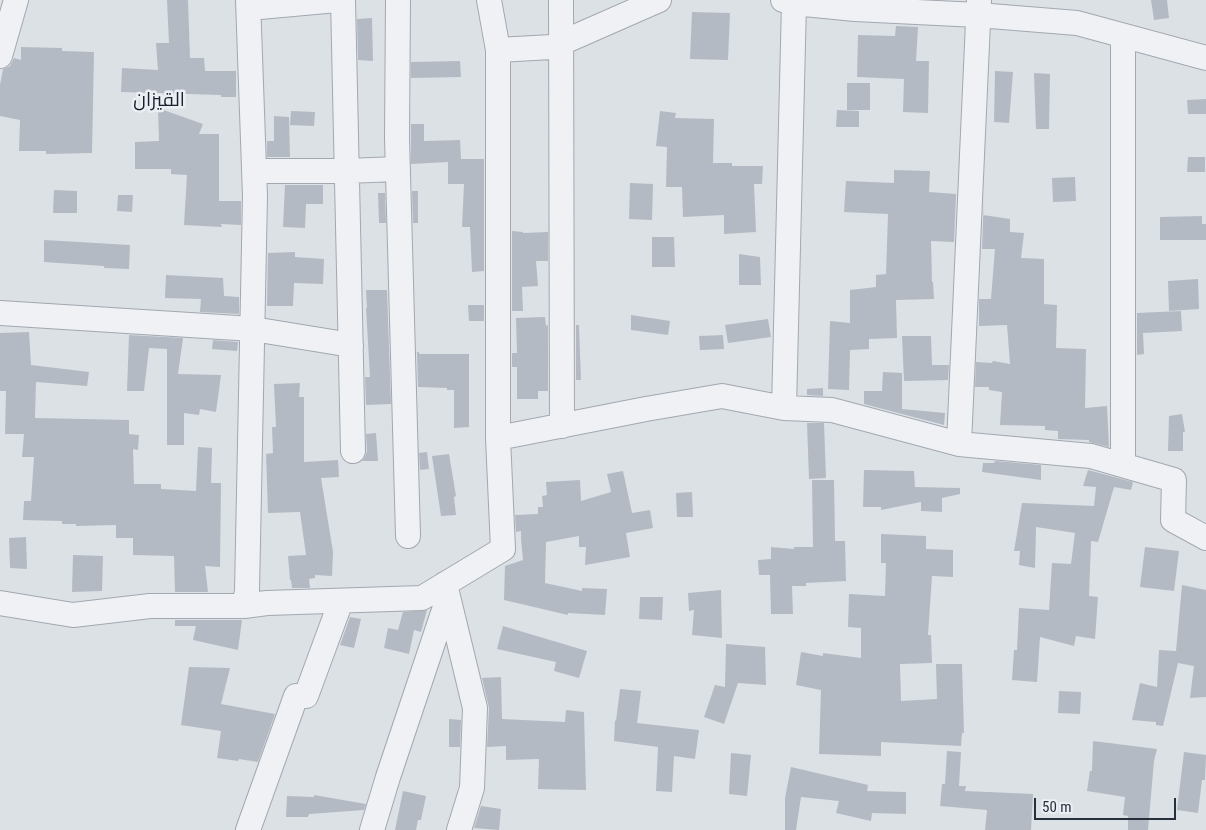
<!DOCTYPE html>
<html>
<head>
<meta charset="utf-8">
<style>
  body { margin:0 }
  #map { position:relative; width:1206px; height:830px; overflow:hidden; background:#dce1e6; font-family:"Roboto Condensed",sans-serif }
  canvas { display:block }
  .scale { position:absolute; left:1034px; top:798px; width:142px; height:22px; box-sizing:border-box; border:2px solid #262f3c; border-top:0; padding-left:6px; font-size:15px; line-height:18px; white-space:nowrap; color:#262f3c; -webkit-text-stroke:4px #ebeff4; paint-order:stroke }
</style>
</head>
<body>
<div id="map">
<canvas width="1206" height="830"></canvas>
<div class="scale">50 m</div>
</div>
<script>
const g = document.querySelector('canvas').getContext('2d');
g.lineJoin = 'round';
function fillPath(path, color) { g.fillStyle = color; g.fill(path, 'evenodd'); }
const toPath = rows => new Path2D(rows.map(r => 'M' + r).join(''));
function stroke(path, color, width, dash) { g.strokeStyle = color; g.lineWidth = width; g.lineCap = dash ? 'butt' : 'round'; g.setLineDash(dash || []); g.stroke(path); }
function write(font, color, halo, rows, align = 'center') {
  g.font = font + ' "Roboto Condensed",Cairo,sans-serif'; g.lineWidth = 5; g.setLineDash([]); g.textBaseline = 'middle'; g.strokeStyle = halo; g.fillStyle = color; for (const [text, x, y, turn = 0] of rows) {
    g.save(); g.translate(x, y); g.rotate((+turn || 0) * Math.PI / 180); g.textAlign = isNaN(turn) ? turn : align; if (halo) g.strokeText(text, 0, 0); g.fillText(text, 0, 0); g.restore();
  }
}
const building = toPath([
  [167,0,188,0,190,58,204,58,205,71,236,71,236,97,221,97,221,95,121,92,122,68,158,70,156,43,169,43],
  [1151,0,1167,0,1169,18,1154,20],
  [692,12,730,13,728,60,690,59],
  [372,18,373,61,358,60,357,19],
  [896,26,918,27,916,61,929,61,928,113,903,112,904,79,857,77,858,35,895,36],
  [21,47,62,48,62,51,94,52,92,153,46,154,46,151,19,151,20,120,0,116,0,85,3,69,10,66,14,58,21,60],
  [460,61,461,77,411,78,411,62],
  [995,71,1013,72,1009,123,994,122],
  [1034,73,1050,74,1049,129,1036,129],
  [847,83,870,83,870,110,847,110],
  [1206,99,1206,114,1188,114,1187,100],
  [158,108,203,124,199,134,219,134,219,201,241,201,241,225,221,224,222,227,184,225,187,175,171,174,171,169,135,169,135,142,159,141],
  [837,110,859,111,859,127,836,127],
  [291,111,315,112,314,126,290,125],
  [660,111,676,113,675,118,714,119,713,163,732,163,732,166,763,166,762,184,754,184,756,232,724,234,724,215,683,217,682,187,666,187,667,147,656,146],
  [274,116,289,117,290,157,267,157,267,141,274,141],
  [411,124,424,124,424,141,460,140,461,159,484,159,484,271,472,272,470,227,462,227,464,184,448,184,448,162,411,164],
  [1188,157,1205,157,1205,172,1187,172],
  [894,170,930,171,929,192,956,194,954,242,931,241,932,282,933,282,934,299,896,300,897,338,869,339,869,349,850,350,849,390,828,389,830,321,850,323,850,290,876,287,876,275,886,274,888,214,844,212,846,181,894,183],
  [1075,177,1076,201,1053,202,1052,178],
  [630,183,653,184,652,220,629,219],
  [285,185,323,185,323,204,306,204,305,228,283,227],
  [54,190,77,191,77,213,53,213],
  [412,191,418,191,418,223,413,223],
  [378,193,385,193,386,223,379,223],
  [118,195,133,195,132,212,117,211],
  [984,195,983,215,1010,219,1010,232,1024,233,1021,258,1044,259,1044,304,1057,305,1056,348,1086,349,1085,408,1107,406,1109,447,1089,442,1089,440,1058,439,1058,431,1045,430,1045,426,1000,425,1002,392,989,390,989,387,975,387,976,362,992,363,993,361,1010,364,1007,325,979,326,979,299,991,299,995,249,982,249],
  [1202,216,1202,224,1206,224,1206,240,1160,240,1160,217],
  [512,231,523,232,523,233,548,232,548,261,536,261,538,286,522,287,523,311,512,311],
  [652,237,674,237,675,267,652,267],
  [44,240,130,245,129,269,104,268,104,266,44,262],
  [295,252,295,257,324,259,323,284,294,283,293,306,267,306,268,253],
  [739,254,760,257,761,285,739,285],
  [166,275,223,278,224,296,239,297,239,314,200,312,201,299,165,298],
  [1198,279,1199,309,1169,311,1168,281],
  [366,290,387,290,391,404,366,405,365,377,370,377,366,308,367,308],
  [468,305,484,305,484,321,469,321],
  [1181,311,1182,331,1143,333,1144,354,1137,355,1137,313],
  [631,315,670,321,668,335,631,330],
  [545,317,546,326,548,325,548,391,538,391,538,399,517,399,517,367,512,367,512,353,517,353,516,318],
  [768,319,771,337,728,343,725,325],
  [576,325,579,325,581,380,576,380],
  [29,332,31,365,89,372,87,386,36,382,35,418,129,420,129,434,139,435,138,450,133,449,134,484,161,484,161,489,196,491,198,447,212,448,211,483,221,483,220,567,205,566,208,592,175,592,174,556,133,555,133,538,116,538,116,525,76,526,76,524,62,524,62,521,23,520,24,501,31,501,34,457,22,457,24,434,5,434,6,391,0,391,0,333],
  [129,335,183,338,178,374,221,375,216,412,200,409,199,415,184,413,184,445,167,445,167,349,149,348,144,391,127,391],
  [723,335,724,349,700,350,699,336],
  [902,336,931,336,932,365,949,365,948,380,904,381],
  [213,340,238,342,237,351,212,349],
  [417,352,419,352,419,354,469,354,469,427,454,428,454,390,447,390,447,388,418,387],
  [883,372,902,373,902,409,945,413,944,425,864,404,864,391,882,391],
  [300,383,299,397,304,397,304,462,338,460,339,477,321,478,333,552,332,576,315,575,315,578,309,579,310,588,292,588,291,580,290,580,288,556,306,555,300,512,268,513,266,454,273,453,272,427,276,427,274,384],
  [823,388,823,396,807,395,807,389],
  [1182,414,1185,432,1183,432,1183,451,1168,451,1169,416],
  [807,423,824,423,826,478,809,479],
  [376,433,378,461,362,461,365,457,367,451,366,434],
  [427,452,429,469,420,470,419,453],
  [449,454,456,496,454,497,456,515,441,516,432,456],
  [995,461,1041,465,1041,480,982,472,983,463,994,463],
  [864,470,914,471,915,487,960,488,960,494,942,498,942,512,921,511,921,502,881,510,881,507,863,507],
  [1088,470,1133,482,1131,490,1114,487,1098,542,1091,541,1089,596,1098,597,1095,639,1076,636,1074,646,1040,637,1037,682,1012,680,1014,650,1017,650,1019,608,1049,610,1052,563,1071,564,1075,533,1036,527,1035,568,1019,565,1020,551,1014,551,1022,503,1094,506,1096,487,1083,486],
  [623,471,632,513,650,510,653,528,626,533,630,557,585,565,586,547,579,547,579,536,546,542,545,583,582,591,582,588,607,589,605,615,568,613,568,615,504,600,505,566,523,560,521,539,523,538,521,539,521,531,516,532,515,515,538,514,538,507,543,507,542,496,547,495,546,482,580,480,581,501,611,492,607,474],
  [812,480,834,480,835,541,845,541,846,581,806,583,806,586,792,586,793,614,771,614,770,575,759,575,758,560,771,559,771,547,794,549,794,547,813,547],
  [692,492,693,517,677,517,676,493],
  [881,534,926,536,926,549,953,550,953,577,932,576,928,635,931,635,932,663,900,664,901,701,937,699,936,664,962,664,964,733,962,733,961,746,881,742,881,756,819,754,821,690,796,685,801,652,823,656,823,653,861,658,861,628,848,627,849,594,885,596,886,563,881,563],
  [26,537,27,569,10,568,9,538],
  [1145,547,1179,551,1174,591,1140,587],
  [73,555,103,556,102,591,72,592],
  [1182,585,1206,590,1206,697,1190,698,1194,666,1178,663,1163,726,1156,725,1156,722,1132,720,1140,683,1157,687,1159,650,1176,651],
  [721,590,722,638,692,635,694,610,689,611,688,593],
  [640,597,663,597,662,620,639,619],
  [427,610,421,632,414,630,409,654,384,648,388,628,398,630,403,612],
  [350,617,361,619,354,648,340,645],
  [175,620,242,620,238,650,193,640,196,626,175,626],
  [503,626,587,651,579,678,554,671,556,662,497,649],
  [726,644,765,647,766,685,738,683,724,724,704,717,715,685,725,687],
  [189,667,230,668,221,704,275,714,258,762,239,759,238,761,217,758,221,731,181,725],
  [501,677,502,719,565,722,566,710,584,712,586,790,538,789,539,759,506,760,506,746,487,747,489,708,482,678],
  [620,689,641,691,637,723,699,730,695,759,674,756,672,792,656,791,658,747,614,741,615,720,616,721],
  [1059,691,1081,692,1080,714,1058,713],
  [449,719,461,720,460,747,449,747],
  [1093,741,1157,749,1154,761,1148,830,1128,830,1128,816,1123,815,1125,797,1087,791,1090,771,1092,771],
  [947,751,961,752,959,786,966,786,965,791,1033,794,1031,830,985,830,987,810,940,806,942,784,945,784],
  [1184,752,1206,755,1205,780,1202,780,1198,813,1177,810],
  [731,753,751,755,747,796,729,794],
  [791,767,868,785,867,791,906,792,906,814,872,813,871,821,836,813,839,801,801,797,796,830,785,830,785,798],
  [403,791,426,796,421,820,418,820,416,830,395,830],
  [314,795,366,804,364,810,309,814,308,817,286,817,287,796,314,797],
  [481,806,501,809,499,830,474,828]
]);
const minor = toPath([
  [343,0,353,451],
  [398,0,397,138,408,536],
  [561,0,562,426],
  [783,0,794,3,855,9,978,15,1077,23,1206,58],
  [249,8,337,0],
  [498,50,552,47,659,0],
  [0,56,16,0],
  [254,171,346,171,398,169],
  [0,313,253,329,351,345],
  [784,408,794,3],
  [498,438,646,409,722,396,784,408,832,410,959,444,1091,456,1174,480,1173,520,1206,538],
  [959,444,979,0],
  [1123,465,1123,36],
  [445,584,475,708,472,788,459,830],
  [0,603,73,615,150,606,244,606,267,603,422,598,503,549,498,438,498,50,489,0],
  [244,606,247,591,255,196,248,0],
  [248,830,296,696,306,696,341,601],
  [372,830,388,777,448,598]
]);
const quarterNames = [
  ["القيزان",159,101]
];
fillPath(building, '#b4bac3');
stroke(minor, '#a2a8b0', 26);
stroke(minor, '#eff1f5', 24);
write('19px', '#19202c', '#ebeff4', quarterNames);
</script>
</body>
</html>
